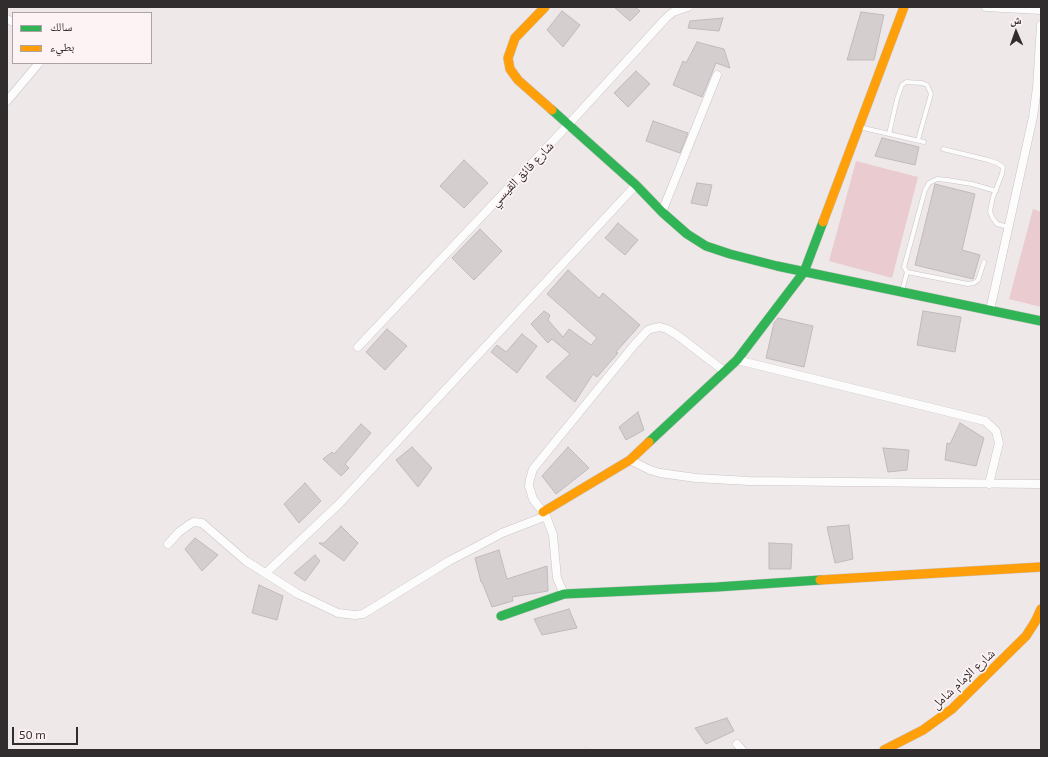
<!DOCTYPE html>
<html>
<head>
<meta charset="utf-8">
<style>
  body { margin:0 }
  #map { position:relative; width:1048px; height:757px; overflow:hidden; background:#efe8e9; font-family:"Exo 2","Noto Naskh Arabic",sans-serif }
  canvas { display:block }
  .frame { position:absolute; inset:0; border:8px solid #312c2d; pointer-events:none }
  .legend { position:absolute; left:12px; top:12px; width:140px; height:52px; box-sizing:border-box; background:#fef3f4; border:1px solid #aca3a4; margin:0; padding:5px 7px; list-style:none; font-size:12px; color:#312c2d }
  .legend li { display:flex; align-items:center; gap:8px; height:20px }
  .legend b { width:20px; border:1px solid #aca3a4 }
  .north { position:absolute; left:996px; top:12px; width:40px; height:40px; -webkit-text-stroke:3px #fef3f4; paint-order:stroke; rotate:358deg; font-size:11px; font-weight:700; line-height:16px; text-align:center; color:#312c2d }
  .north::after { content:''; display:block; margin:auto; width:14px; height:18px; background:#312c2d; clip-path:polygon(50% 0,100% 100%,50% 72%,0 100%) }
  .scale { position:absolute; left:12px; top:727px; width:66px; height:18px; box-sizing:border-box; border:2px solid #312c2d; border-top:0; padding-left:5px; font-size:12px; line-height:14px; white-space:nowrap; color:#312c2d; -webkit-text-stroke:3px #fef3f4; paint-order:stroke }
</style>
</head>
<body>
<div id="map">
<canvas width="1048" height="757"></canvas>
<div class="frame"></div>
<ul class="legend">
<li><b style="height:5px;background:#30b455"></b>سالك</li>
<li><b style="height:5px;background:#ff9f0a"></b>بطيء</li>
</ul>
<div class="north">ش</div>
<div class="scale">50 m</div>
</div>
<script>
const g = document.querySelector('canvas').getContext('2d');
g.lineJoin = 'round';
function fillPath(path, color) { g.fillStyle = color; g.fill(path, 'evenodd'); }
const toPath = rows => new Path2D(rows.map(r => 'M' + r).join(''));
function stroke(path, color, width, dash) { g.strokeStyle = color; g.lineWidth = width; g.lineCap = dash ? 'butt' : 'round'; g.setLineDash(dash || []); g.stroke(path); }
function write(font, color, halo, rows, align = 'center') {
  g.font = font + ' "Exo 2","Noto Naskh Arabic",sans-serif'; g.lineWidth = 3.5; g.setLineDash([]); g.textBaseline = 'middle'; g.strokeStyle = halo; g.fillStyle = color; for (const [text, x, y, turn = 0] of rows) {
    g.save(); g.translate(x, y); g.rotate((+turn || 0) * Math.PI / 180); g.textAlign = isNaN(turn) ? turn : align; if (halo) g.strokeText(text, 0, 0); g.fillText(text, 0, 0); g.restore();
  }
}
const green = toPath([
  [856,161,918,177,892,278,829,261],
  [1033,209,1041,212,1041,307,1009,299]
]);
const building = toPath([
  [614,7,635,7,640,11,630,21,614,7],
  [562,11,580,25,563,47,547,30,562,11],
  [861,12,884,15,874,60,847,60,861,12],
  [723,18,719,31,688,28,690,21,723,18],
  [697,42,724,49,730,68,716,63,702,97,673,85,683,61,686,63,697,42],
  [636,71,650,84,628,107,614,93,636,71],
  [653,121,688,133,680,153,646,141,653,121],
  [882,138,919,147,915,165,875,156,882,138],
  [464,160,488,183,464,208,440,186,464,160],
  [697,183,712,185,707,206,691,203,697,183],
  [935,184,975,194,962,250,980,255,973,279,915,265,935,184],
  [618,223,638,240,625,255,605,238,618,223],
  [480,229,502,251,474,280,452,258,480,229],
  [568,270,599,298,603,293,640,325,616,352,618,353,597,377,593,374,575,402,546,377,570,354,552,339,548,343,531,324,544,311,550,315,548,320,563,337,569,329,591,345,597,338,547,294,568,270],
  [923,311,961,317,955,352,917,345,923,311],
  [778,318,813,326,804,367,766,358,774,323,778,318],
  [387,329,407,346,385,370,366,352,387,329],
  [522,334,537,346,517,373,491,352,497,345,506,352,522,334],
  [638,412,644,430,626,440,619,427,638,412],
  [960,423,984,438,976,466,945,460,947,443,950,444,960,423],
  [361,424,371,433,345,464,349,468,341,476,323,459,332,452,334,454,361,424],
  [412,447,432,468,418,487,396,460,412,447],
  [568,447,589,468,556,494,542,476,568,447],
  [883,448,909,450,907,470,888,472,883,448],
  [305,483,321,501,299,523,284,504,305,483],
  [849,525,853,559,835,563,827,527,849,525],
  [341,526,358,543,344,561,319,543,324,543,341,526],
  [195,538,218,555,202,571,185,549,195,538],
  [769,543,792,544,791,569,769,569,769,543],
  [499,550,507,579,547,566,548,591,512,597,513,601,492,607,482,582,481,582,475,558,499,550],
  [315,555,320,561,305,581,294,573,315,555],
  [259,585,283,596,277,620,252,613,259,585],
  [569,609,577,628,542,635,534,619,569,609],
  [727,718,734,731,706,744,695,728,727,718]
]);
const path = toPath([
  [585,747,592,750]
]);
const lane = toPath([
  [859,127,924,142],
  [889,134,897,99,902,85,906,82,922,83,927,85,931,94,918,140],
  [943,149,988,160,997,163,1003,167,1002,174,993,197,990,211,992,217,997,224,1008,227],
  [984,262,978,280,974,283,968,284,907,272,904,267,925,190,929,183,937,179,947,180,972,184,996,191],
  [902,291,907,272]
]);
const street = toPath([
  [986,7,1041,10],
  [7,19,13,22],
  [7,101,39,63],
  [662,212,717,75],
  [990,310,1033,117,1037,88,1041,25],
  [358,347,568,125,666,18,673,12,688,7],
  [737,360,985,421,996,431,999,443,989,484],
  [630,460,650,470,660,473,696,478,749,481,1041,484],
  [168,544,179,532,190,524,194,522,202,523,246,561,298,594,338,613,355,615,363,614,373,608,449,561,476,547,502,533,546,516],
  [266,573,340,503,636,185],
  [564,594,557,578,553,535,546,516,533,499,529,486,530,479,533,469,635,344,648,330,654,328,660,327,667,329,677,335,724,371],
  [737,744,742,750]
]);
const fast = toPath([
  [552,110,636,185,662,212,687,234,706,246,730,254,777,266,1041,321],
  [649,442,737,360,804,272,823,222],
  [501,616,564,594,717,587,820,580]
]);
const slow = toPath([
  [545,7,515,38,508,58,510,69,518,80,552,110],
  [823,222,904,7],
  [543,512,630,460,649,442],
  [820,580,1041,567],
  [884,750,923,730,952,709,1026,636,1035,622,1041,609]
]);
const streetNames = [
  ["شارع فائق القيسي",522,174,-46],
  ["شارع الإمام شامل",963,679,-43]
];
fillPath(green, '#e9cbd0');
fillPath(building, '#d4cecf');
stroke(building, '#bfbabb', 1);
stroke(lane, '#cac4c5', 5);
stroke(street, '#cac4c5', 9);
stroke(fast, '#cac4c5', 10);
stroke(slow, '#cac4c5', 10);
stroke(path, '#d6d3d4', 1.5, [1, 3]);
stroke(lane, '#fdfcfc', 4);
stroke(street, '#fdfcfc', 8);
stroke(fast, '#30b455', 9);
stroke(slow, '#ff9f0a', 9);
write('13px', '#312c2d', '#fef3f4', streetNames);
</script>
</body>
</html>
